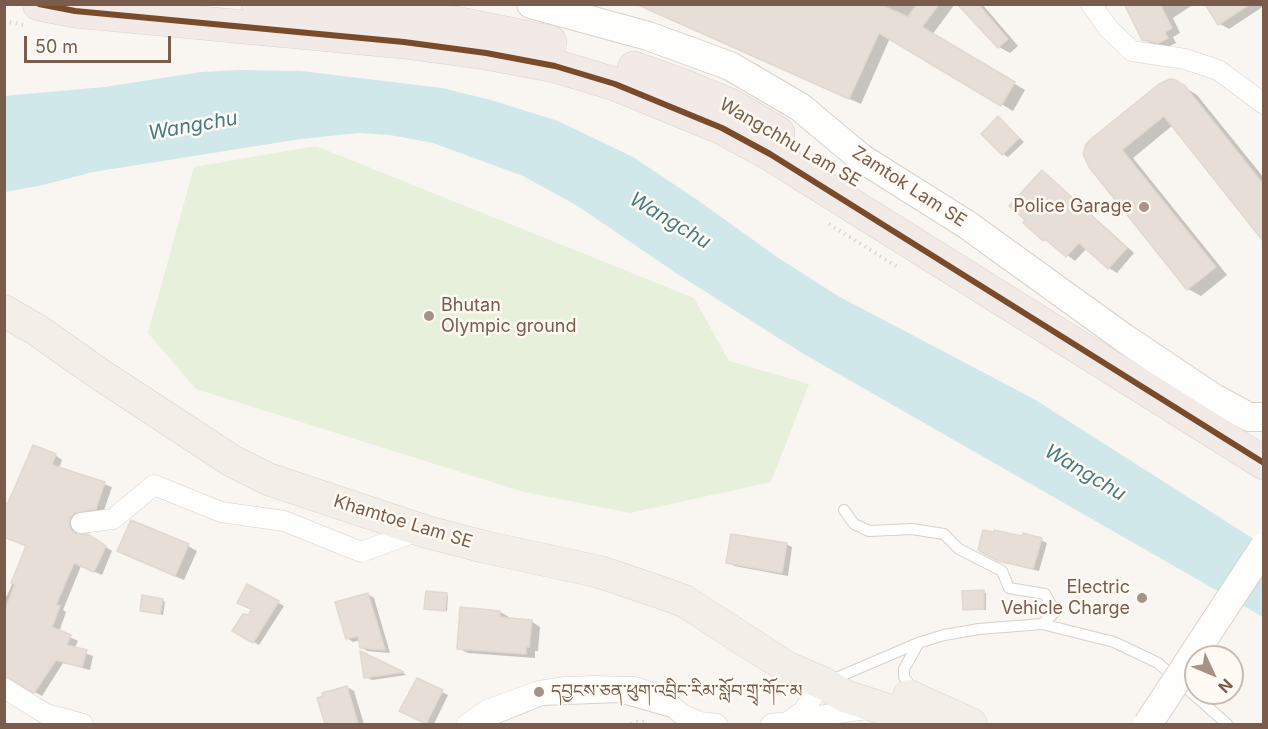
<!DOCTYPE html>
<html>
<head>
<meta charset="utf-8">
<style>
  body { margin:0 }
  #map { position:relative; width:1268px; height:729px; overflow:hidden; background:#f9f5f0; font-family:Inter,sans-serif }
  canvas { display:block }
  .frame { position:absolute; inset:0; border:6px solid #7a5c4d; pointer-events:none }
  .north { position:absolute; left:1184px; top:645px; width:60px; height:60px; box-sizing:border-box; background:#fffaf3; border:2px solid #cabbb1; border-radius:50%; rotate:134deg; font-size:16px; font-weight:700; line-height:24px; text-align:center; color:#7a5c4d }
  .north::after { content:''; display:block; margin:auto; width:21px; height:27px; background:#a69286; clip-path:polygon(50% 0,100% 100%,50% 72%,0 100%) }
  .scale { position:absolute; left:24px; top:36px; width:147px; height:27px; box-sizing:border-box; border:3px solid #7a5c4d; border-top:0; padding-left:8px; font-size:18px; line-height:21px; white-space:nowrap; color:#7a5c4d; -webkit-text-stroke:4px #fffaf3; paint-order:stroke }
</style>
</head>
<body>
<div id="map">
<canvas width="1268" height="729"></canvas>
<div class="frame"></div>
<div class="north">N</div>
<div class="scale">50 m</div>
</div>
<script>
const g = document.querySelector('canvas').getContext('2d');
g.lineJoin = 'round';
function fillPath(path, color) { g.fillStyle = color; g.fill(path, 'evenodd'); }
const toPath = rows => new Path2D(rows.map(r => 'M' + r).join(''));
function stroke(path, color, width, dash) { g.strokeStyle = color; g.lineWidth = width; g.lineCap = dash ? 'butt' : 'round'; g.setLineDash(dash || []); g.stroke(path); }
function write(font, color, halo, rows, align = 'center') {
  g.font = font + ' Inter,"Noto Serif Tibetan",sans-serif'; g.lineWidth = 5; g.setLineDash([]); g.textBaseline = 'middle'; g.strokeStyle = halo; g.fillStyle = color; for (const [text, x, y, turn = 0] of rows) {
    g.save(); g.translate(x, y); g.rotate((+turn || 0) * Math.PI / 180); g.textAlign = isNaN(turn) ? turn : align; if (halo) g.strokeText(text, 0, 0); g.fillText(text, 0, 0); g.restore();
  }
}
const green = toPath([
  [316,146,694,298,729,361,809,384,771,482,630,513,524,492,196,389,148,333,194,167]
]);
const water = toPath([
  [240,70,301,71,442,88,491,100,558,121,633,157,696,199,777,257,838,296,1034,399,1263,545,1263,617,802,353,676,273,576,205,523,176,433,143,390,135,359,133,301,139,93,172,43,185,5,192,4,96,104,87,201,72]
]);
const shadow = toPath([
  [635,4,876,4,885,9,887,4,955,4,932,35,1025,90,1013,111,890,38,861,104],
  [959,4,982,4,1018,46,1010,53,999,47],
  [1126,4,1194,4,1173,18,1180,33,1173,37,1176,43,1168,47,1153,45,1143,39],
  [1207,4,1264,4,1264,6,1229,29,1220,24],
  [1176,82,1197,95,1264,178,1264,235,1259,233,1173,125,1133,158,1227,275,1201,296,1188,289,1090,166],
  [999,118,1024,142,1008,157,1003,154],
  [1042,172,1050,177,1134,253,1117,273,1109,268,1087,248,1075,261,1053,244,1044,240],
  [55,455,62,460,59,468,112,487,103,513,76,529,78,535,96,540,112,551,102,575,81,566,63,610,66,612,59,632,78,641,74,649,93,656,90,670,63,663,42,696,4,675,4,595,7,596,28,546,9,505],
  [1041,540,1047,543,1039,571,1006,563,980,550],
  [786,544,792,547,788,576,734,566,728,562],
  [188,546,197,551,184,580,128,556],
  [248,586,284,606,259,645,234,631,250,617,252,609],
  [983,592,986,593,986,610,964,609],
  [368,594,374,598,390,653,367,651,361,647,360,640,353,642,347,638],
  [446,594,448,596,447,611,428,609],
  [163,601,165,602,163,615,144,611],
  [500,612,509,617,509,620,531,621,540,627,538,651,535,651,535,658,468,653,458,648],
  [362,653,403,673,406,675,372,680,366,677],
  [347,687,354,691,364,724,326,724,319,699],
  [442,692,448,695,434,724,428,724,401,710]
]);
const building = toPath([
  [636,4,879,4,908,17,917,4,939,4,922,27,1015,82,1001,106,879,33,849,99,636,4],
  [957,4,978,4,1008,39,998,48,957,4],
  [1124,4,1160,4,1172,28,1165,32,1168,38,1158,43,1142,40,1124,4],
  [1205,4,1250,4,1218,25,1205,4],
  [1170,79,1176,80,1185,86,1263,184,1263,241,1164,116,1122,150,1216,267,1187,290,1089,167,1083,154,1086,144,1091,139,1159,84,1170,79],
  [998,116,1019,138,1002,155,981,134,998,116],
  [1042,170,1127,248,1108,269,1079,243,1066,257,1045,239,1043,241,1023,223,1025,220,1009,206,1042,170],
  [33,445,56,454,52,465,105,482,96,509,74,513,70,518,69,524,71,530,76,534,88,534,106,546,94,572,74,563,56,605,60,606,52,627,71,635,67,645,87,650,82,667,56,660,34,693,4,676,4,612,15,584,11,583,26,546,4,537,4,502,8,503,33,445],
  [131,520,189,544,175,576,117,551,131,520],
  [983,530,994,532,994,530,1022,536,1023,533,1042,538,1033,569,998,561,978,550,983,530],
  [731,534,787,543,782,573,726,563,731,534],
  [247,584,279,601,253,643,232,631,243,614,249,615,251,609,237,603,247,584],
  [984,590,984,609,963,610,962,591,984,590],
  [426,591,447,593,445,611,424,609,426,591],
  [368,593,385,650,360,648,358,636,346,639,335,602,368,593],
  [142,595,163,599,160,614,140,611,142,595],
  [460,607,500,611,500,617,532,620,529,647,526,647,526,654,457,649,460,607],
  [360,651,404,672,364,678,360,651],
  [417,678,443,690,426,724,399,711,417,678],
  [347,686,358,724,325,724,317,698,323,696,322,693,347,686]
]);
const path = toPath([
  [4,21,24,25],
  [829,224,899,268],
  [631,724,634,722,648,722]
]);
const lane = toPath([
  [844,510,854,524,869,531,912,529,944,534,959,549,1002,571,1009,588,1045,594,1055,612,1042,624],
  [829,681,918,643,944,635,979,629,1042,624,1114,642,1158,663,1227,724],
  [915,692,904,677,904,669,918,644],
  [488,724,495,719,542,700,619,697,675,713]
]);
const street = toPath([
  [1091,4,1108,28,1132,51,1185,59,1218,70,1264,104],
  [81,523,113,519,154,485,221,512,284,521,361,552,421,530],
  [4,688,46,714,83,724],
  [788,722,830,714,868,709],
  [467,724,487,710,539,691,565,687,593,686,635,687,653,693,666,700,681,714,700,722,717,724],
  [771,724,788,722,803,711,823,683]
]);
const secondary = toPath([
  [531,4,648,36,730,66,800,107,861,158,966,224,1124,338,1212,397,1249,417,1264,417]
]);
const primary = toPath([
  [4,311,37,330,98,373,232,461,268,479,427,532,485,547,600,572,668,595,684,601,788,668,823,683,845,696,930,724],
  [909,696,971,724]
]);
const highway = toPath([
  [39,4,75,11,404,42,486,53,555,66,615,84,722,128,770,154,1264,463],
  [258,4,409,21,455,23,550,42],
  [634,68,684,86,732,106,778,133]
]);
const secondaryBridge = toPath([
  [1148,724,1264,547]
]);
const bus1 = toPath([
  [39,4,75,11,404,42,486,53,555,66,615,84,722,128,770,154,1264,463]
]);
const markers = [
  [1144,207,6,"#a69286"],
  [429,316,6,"#a69286"],
  [1142,598,6,"#a69286"],
  [539,692,6,"#a69286"]
];
const streetNames = [
  ["Wangchhu Lam SE",790,143,30],
  ["Zamtok Lam SE",909,187,33],
  ["Khamtoe Lam SE",403,522,17]
];
const poiNames = [
  ["Police Garage",1132,207],
  ["Bhutan",441,306,"left"],
  ["Olympic ground",441,327,"left"],
  ["Electric",1130,588],
  ["Vehicle Charge",1130,609],
  ["དབྱངས་ཅན་ཕུག་འབྲིང་རིམ་སློབ་གྲྭ་གོང་མ",551,692,"left"]
];
const waterNames = [
  ["Wangchu",193,126,-10],
  ["Wangchu",670,221,31],
  ["Wangchu",1085,473,31]
];
fillPath(green, '#e7f0db');
fillPath(water, '#d0e8ea');
fillPath(shadow, '#0003');
fillPath(building, '#e6ded7');
stroke(building, '#e2d8d2', 1.5);
stroke(lane, '#d7d1cb', 12);
stroke(street, '#d7d1cb', 21);
stroke(secondary, '#d9d2cb', 30);
stroke(primary, '#dad1cc', 33);
stroke(highway, '#dad1cc', 34);
stroke(path, '#dcd5d0', 4, [1.5, 4.5]);
stroke(lane, '#fefefd', 10);
stroke(street, '#fefefd', 20);
stroke(secondary, '#fefefd', 28);
stroke(primary, '#f3eee8', 32);
stroke(highway, '#f2eae7', 33);
stroke(secondaryBridge, '#d9d2cb', 30, []);
stroke(secondaryBridge, '#fefefd', 28);
stroke(bus1, '#7a4b2a', 6);
for (const [x, y, r, color] of markers) { const dot = new Path2D(); dot.arc(x, y, r, 0, 2 * Math.PI); g.fillStyle = color; g.fill(dot); stroke(dot, '#fffaf3', 2); }
write('18px', '#7a5c4d', '#fffaf3', streetNames);
write('18px', '#7a5c4d', '#fffaf3', poiNames, 'right');
write('italic 20px', '#437c86', '#fffaf3', waterNames);
</script>
</body>
</html>
